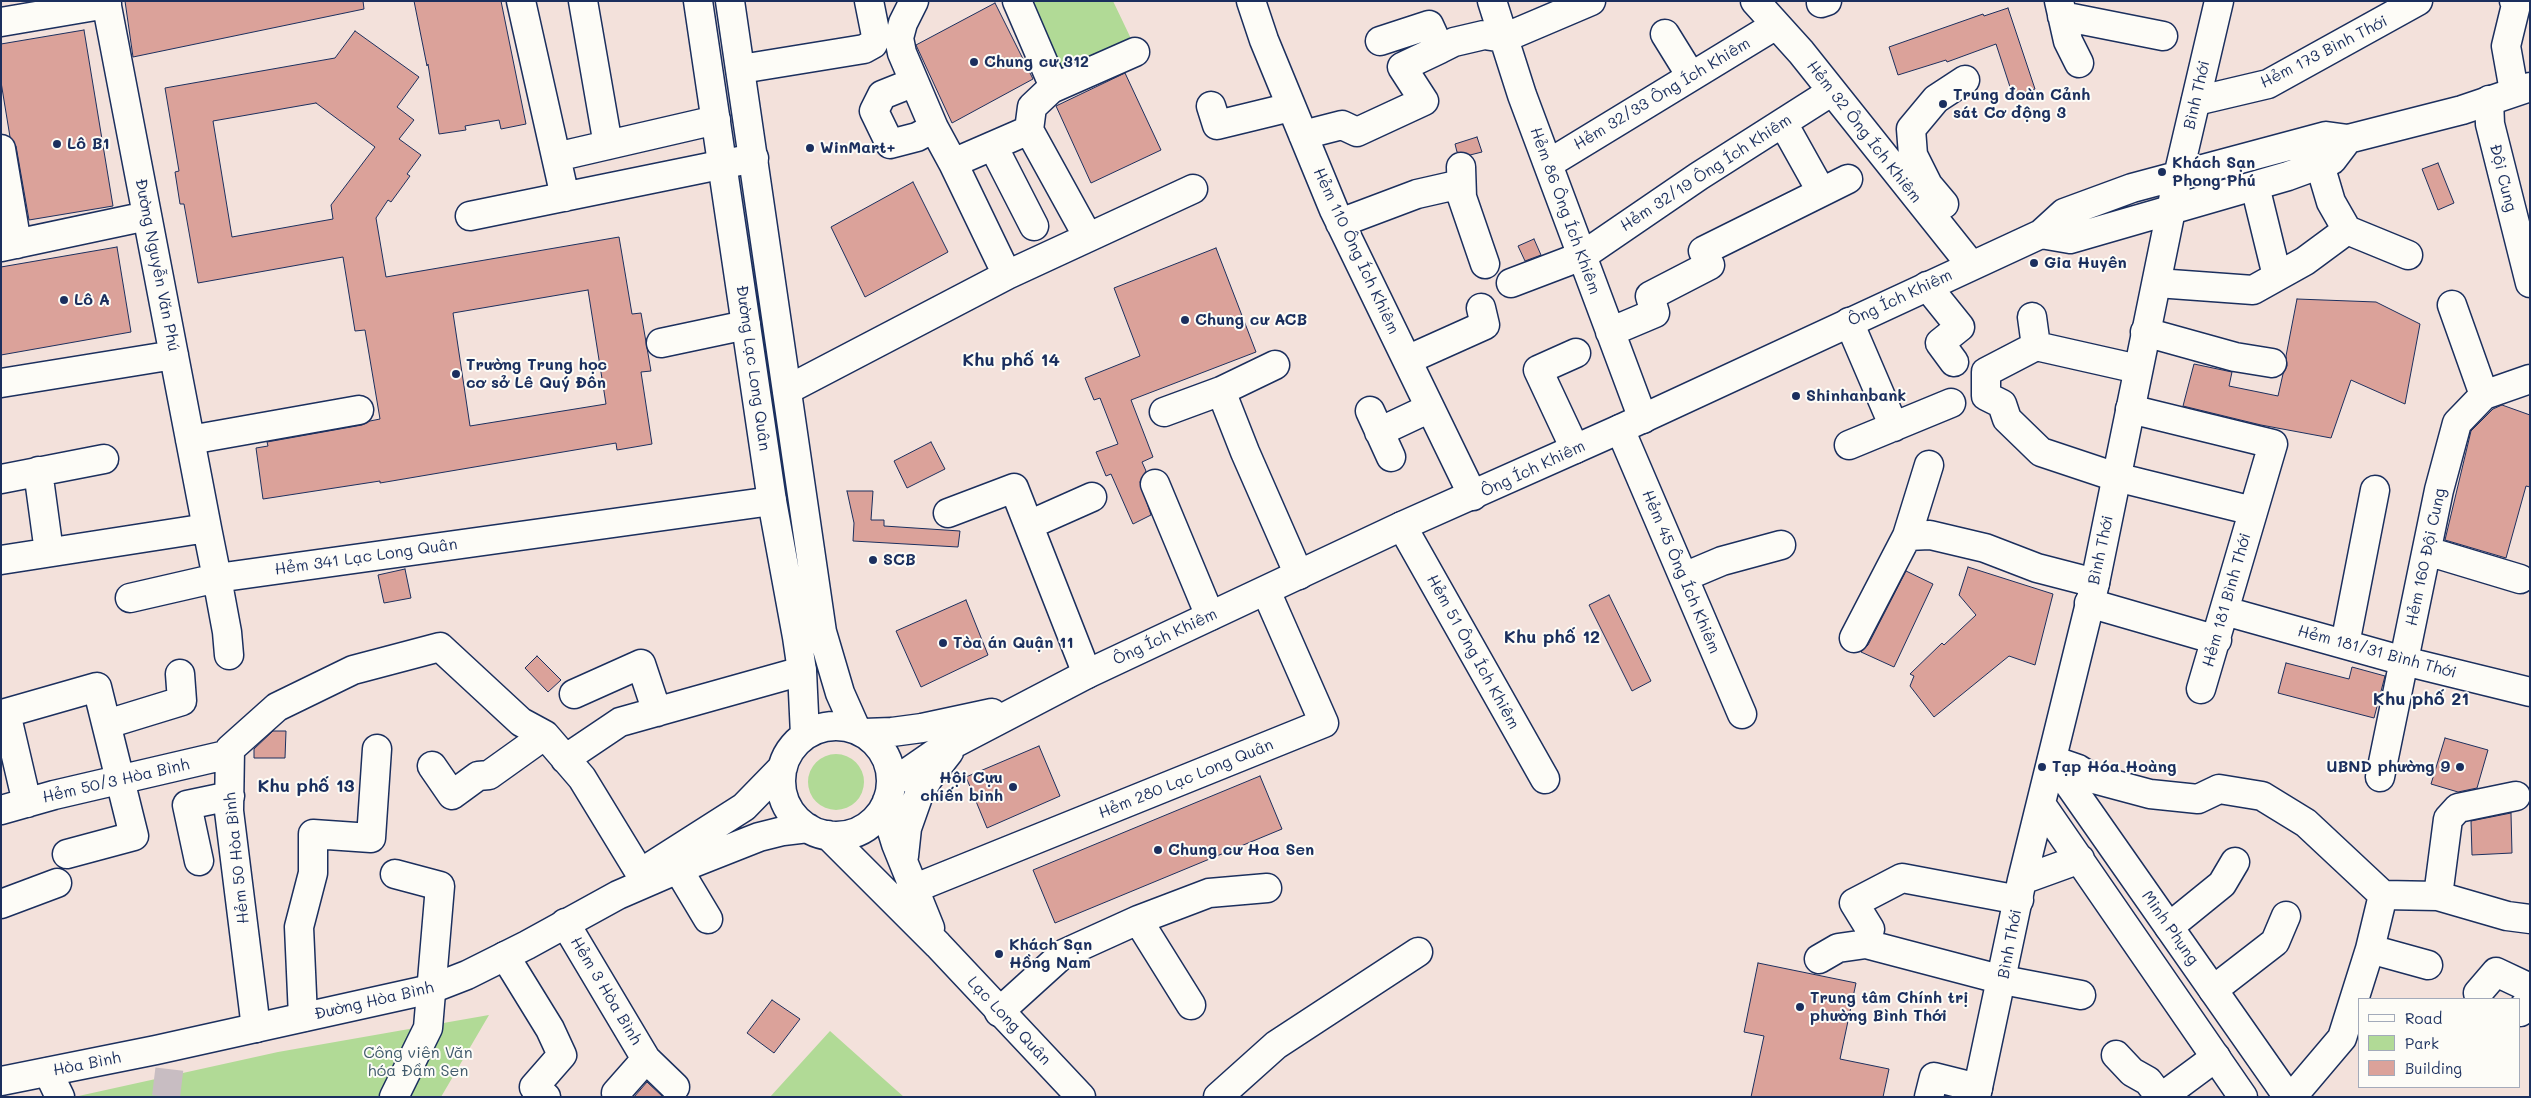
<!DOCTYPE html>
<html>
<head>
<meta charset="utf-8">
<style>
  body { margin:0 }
  #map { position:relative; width:2531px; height:1098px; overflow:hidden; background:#f3e1db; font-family:Mali,sans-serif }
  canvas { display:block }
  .frame { position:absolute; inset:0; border:2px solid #1b2f5e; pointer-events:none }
  .legend { position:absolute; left:2358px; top:998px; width:162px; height:90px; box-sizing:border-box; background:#fdfcf7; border:1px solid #a3aaba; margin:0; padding:6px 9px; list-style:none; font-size:15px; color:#1b2f5e }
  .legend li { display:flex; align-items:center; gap:10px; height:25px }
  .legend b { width:25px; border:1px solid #a3aaba }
</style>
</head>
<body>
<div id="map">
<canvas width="2531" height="1098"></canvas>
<div class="frame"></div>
<ul class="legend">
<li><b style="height:6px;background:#fdfcf7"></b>Road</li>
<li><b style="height:14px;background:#b1da96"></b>Park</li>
<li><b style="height:14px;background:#dba29a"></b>Building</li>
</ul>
</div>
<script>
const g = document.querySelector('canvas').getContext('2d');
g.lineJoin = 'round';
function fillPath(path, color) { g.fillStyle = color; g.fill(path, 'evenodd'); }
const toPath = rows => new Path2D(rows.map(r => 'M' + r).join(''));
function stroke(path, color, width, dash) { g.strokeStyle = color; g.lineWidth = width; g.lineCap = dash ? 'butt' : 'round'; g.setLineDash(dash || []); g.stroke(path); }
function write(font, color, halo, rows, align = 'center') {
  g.font = font + ' Mali,sans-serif'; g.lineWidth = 4; g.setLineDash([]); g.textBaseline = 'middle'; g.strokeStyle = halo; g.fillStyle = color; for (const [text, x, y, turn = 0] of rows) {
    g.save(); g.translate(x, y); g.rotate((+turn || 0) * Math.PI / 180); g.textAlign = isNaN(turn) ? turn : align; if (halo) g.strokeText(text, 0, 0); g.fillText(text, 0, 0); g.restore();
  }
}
const green = toPath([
  [1021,1,1113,1,1135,47,1059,82],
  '808 782a28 28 0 1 1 56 0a28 28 0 1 1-56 0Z',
  [489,1015,441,1097,74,1097,278,1052],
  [830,1031,877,1073,904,1097,770,1097]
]);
const building = toPath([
  [125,1,363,1,364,9,133,57,125,1],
  [414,1,501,1,526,124,501,129,499,120,465,126,466,130,439,134,428,64,427,66,414,1],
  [995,3,1033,79,952,123,916,45,995,3],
  [2008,8,2035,89,2013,96,1996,44,1947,62,1946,60,1898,75,1889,47,1983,14,1984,16,2008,8],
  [84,30,113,206,29,220,16,146,10,137,1,82,1,44,84,30],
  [355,31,419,77,397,107,414,120,399,139,421,155,407,174,410,176,391,202,388,200,376,218,386,277,619,237,632,314,641,313,651,371,641,372,652,444,617,450,616,443,380,483,380,481,263,499,256,448,268,446,267,442,362,425,370,421,380,419,365,330,355,331,343,257,198,283,184,204,180,204,175,172,179,171,165,88,335,58,355,31],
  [316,103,375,147,331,205,333,219,232,237,213,121,316,103],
  [588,290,606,404,470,426,453,313,588,290],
  [1125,73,1161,150,1091,183,1056,106,1125,73],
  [1477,137,1482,152,1470,155,1457,152,1455,144,1477,137],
  [2438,163,2454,203,2438,210,2422,169,2438,163],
  [913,182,948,252,865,297,831,227,913,182],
  [1534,239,1541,255,1525,261,1518,246,1534,239],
  [117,247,131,332,1,355,1,267,117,247],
  [1216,248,1256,352,1131,400,1153,457,1142,462,1146,471,1140,482,1151,515,1133,524,1111,474,1106,476,1096,452,1118,444,1100,398,1094,400,1085,378,1140,356,1114,288,1216,248],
  [2297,299,2376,302,2420,324,2405,404,2351,380,2331,438,2261,425,2183,406,2194,364,2232,372,2229,386,2278,396,2283,374,2287,366,2286,356,2297,299],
  [2502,405,2530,415,2530,487,2526,486,2506,558,2445,540,2471,431,2493,409,2502,405],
  [931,442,945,469,907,488,894,461,931,442],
  [847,491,873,491,871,520,884,520,884,526,960,531,958,547,853,541,854,523,847,491],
  [1968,567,2053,594,2035,665,2009,656,1934,717,1910,686,1914,676,1910,674,1942,643,1944,645,1976,615,1959,595,1968,567],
  [405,569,411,598,384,603,378,575,405,569],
  [1906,571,1933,584,1894,667,1861,652,1868,645,1906,571],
  [1609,595,1651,681,1632,691,1589,605,1609,595],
  [966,600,988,655,921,687,896,631,966,600],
  [537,656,561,680,548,692,525,668,537,656],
  [2286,663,2349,679,2352,667,2385,676,2374,718,2278,693,2286,663],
  [273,731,286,731,285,758,254,758,254,749,273,731],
  [2445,738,2488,750,2477,788,2458,792,2431,784,2445,738],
  [1039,746,1060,796,987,828,966,777,1039,746],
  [1260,776,1282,829,1055,923,1033,870,1260,776],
  [2511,813,2512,853,2472,855,2471,821,2511,813],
  [1758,963,1856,983,1840,1059,1889,1069,1883,1097,1751,1097,1764,1036,1744,1032,1758,963],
  [772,1000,800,1019,774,1053,747,1033,772,1000],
  [647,1082,663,1097,634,1097,647,1082]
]);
const minorTunnel = toPath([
  [166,1097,172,1047]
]);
const minor = toPath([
  [106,1,207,528],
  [521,1,565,197],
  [583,1,608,145],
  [914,1,903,23,899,38,902,53,934,128,953,163,1029,130,1088,237],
  [1017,1,1051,80,1051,89,1032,107,1029,130],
  [1251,1,1264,40,1334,210,1473,496],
  [1492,1,1522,95,1643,419],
  [1755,1,1801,52,1971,265],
  [2059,1,2068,41,2079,63],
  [1821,3,1827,1],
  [2062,16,2163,36],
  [1,22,107,4],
  [1665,34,1691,76],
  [1380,41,1429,25,1440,49,1454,42,1484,35,1504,38,1591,1],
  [741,69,864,49,873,44,876,36,869,1],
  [902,87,882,95,874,111,890,144,917,137,934,128],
  [1051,89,1135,52],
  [2514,91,2506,46,2516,5,2514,1],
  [2489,100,2490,124,2530,283],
  [2196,101,2268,84,2418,1],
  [1211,106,1217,125,1291,107],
  [1783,123,1821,191],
  [1303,135,1342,125,1357,132,1424,101,1402,67,1440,49],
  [993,146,1034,226],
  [1,149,17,244],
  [556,157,716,120],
  [953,163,1007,275],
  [1548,164,1776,25],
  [2320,165,2331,202,2347,230],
  [1461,167,1462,197,1485,264],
  [2255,186,2277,276],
  [1944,204,1928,185,1913,155,1911,129,1936,99,1965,80],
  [470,216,754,158],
  [1340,223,1417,194,1461,184],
  [2347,230,2408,255],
  [1,247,147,216],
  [1511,283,1582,256,1699,176,1831,92],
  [2157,283,2253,290,2305,261,2347,230],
  [1927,286,1960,327,1940,343,1954,362],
  [2452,305,2484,395],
  [2032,317,2036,346,1986,372,1986,396,2002,404,2007,419,2041,452,2116,477,2253,511],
  [1849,322,1894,427],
  [1610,332,1655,313,1650,296,1710,265,1703,251,1848,179],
  [2145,332,2235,357,2272,363],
  [661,343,746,325],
  [2036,346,2138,369],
  [1407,360,1485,325,1481,308],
  [1,383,174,355],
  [787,390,1007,275,1193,189],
  [1221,391,1245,452,1299,575],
  [2130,409,2273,444,2201,689],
  [1370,411,1391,457],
  [1164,412,1221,391,1275,365],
  [1620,429,1742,714],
  [1379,432,1430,408],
  [190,440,359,410],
  [1849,445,1951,403],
  [1575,449,1538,370,1576,353],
  [38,471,49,552],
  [1,479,104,459],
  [1155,484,1210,616],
  [948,513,1014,488,1087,674],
  [1029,525,1092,497],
  [1402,526,1545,779],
  [1907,536,1930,535,1985,548,2037,568,2095,583],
  [2427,551,2520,579],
  [1,560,207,528,217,578,772,501],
  [1684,577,1722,561,1781,545],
  [130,598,217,578,227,632,229,655],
  [2089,603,2217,640],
  [2225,611,2404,661,2530,692],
  [1854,638,1907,536,1929,465],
  [2345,644,2375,490],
  [574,694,641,664,657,712],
  [107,724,182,701,180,674],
  [565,759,620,722,802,671],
  [2052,760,2078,769,2094,779,2150,794,2198,799,2219,789,2262,796,2306,823,2383,895],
  [432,766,452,795,478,776,489,775,545,735],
  [2380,777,2439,490,2457,423,2484,395,2530,379],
  [27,803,6,713,97,687,134,836,67,854],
  [1,810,54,795,230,754],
  [199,861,187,805,230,796],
  [678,869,708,919],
  [913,889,1324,723,1266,591],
  [2383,895,2438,896,2507,916,2530,919],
  [2438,896,2448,819,2458,808,2516,796],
  [1,904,57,883],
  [1138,920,1191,1005],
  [565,923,646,1059,675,1087],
  [2169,927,2222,884,2235,862],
  [1866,944,1870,929,1854,903,1902,878,2019,900],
  [2370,949,2428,965],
  [505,956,550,1029,562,1055,534,1087,546,1097],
  [1819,959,1838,948,1866,944,2003,980,2081,995],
  [2213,990,2275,942,2286,916],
  [2478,993,2496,972,2530,988],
  [999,1012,1063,954,1138,920,1209,893,1267,888],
  [2520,1012,2530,999],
  [303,1017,299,927,313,873,313,834,371,838,377,749],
  [256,1028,229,811,230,749,277,707,353,670,440,647,521,722,545,735,582,778,640,873],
  [2116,1055,2132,1072,2148,1081,2160,1097],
  [48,1072,60,1097],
  [616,1093,646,1059],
  [394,1097,428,1028,440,886,395,874],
  [1218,1097,1276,1045,1418,952],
  [1929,1097,1934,1077,1978,1088],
  [2162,1097,2216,1057],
  [2292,1097,2342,1038,2370,949,2383,895]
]);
const major = toPath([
  [698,1,772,501,797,637,802,671,805,735],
  [730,1,822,632,840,693,856,729],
  [2041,234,2070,239,2288,176,2332,160,2348,139],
  '781 781a55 55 0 1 1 110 0a55 55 0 1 1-110 0Z',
  [864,733,892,732,922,728,992,713],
  [2052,760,2288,1097],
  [892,783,934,754,1087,674,1402,526,1620,429,2041,234,2064,213,2132,188,2326,136,2348,139,2462,110,2530,87],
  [887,801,888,818,896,844,930,928],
  [2041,804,2243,1097],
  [828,835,938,945,1081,1097],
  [904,856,907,828,919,794,928,779,949,752],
  [653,865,744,807,783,767],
  [2022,880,2080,859],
  [1,1081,156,1050,431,989,467,975,527,945,618,895,678,869,759,837,783,831,808,828],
  [1976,1097,2022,880,2095,583,2178,176,2219,1]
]);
const markers = [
  [974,62,5,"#1b2f5e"],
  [1943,104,5,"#1b2f5e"],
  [57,144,5,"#1b2f5e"],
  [810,148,5,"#1b2f5e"],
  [2162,172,5,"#1b2f5e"],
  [2034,263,5,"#1b2f5e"],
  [64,300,5,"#1b2f5e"],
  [1185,320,5,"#1b2f5e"],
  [456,374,5,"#1b2f5e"],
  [1796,396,5,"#1b2f5e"],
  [873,560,5,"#1b2f5e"],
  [943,643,5,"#1b2f5e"],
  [2042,767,5,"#1b2f5e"],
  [2460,767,5,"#1b2f5e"],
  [1013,787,5,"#1b2f5e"],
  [1158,850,5,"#1b2f5e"],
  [999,954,5,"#1b2f5e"],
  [1800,1007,5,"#1b2f5e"]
];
const streetNames = [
  ["Hẻm 173 Bình Thới",2324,52,-27],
  ["Hẻm 32/33 Ông Ích Khiêm",1662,94,-31],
  ["Bình Thới",2197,95,-77],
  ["Hẻm 32 Ông Ích Khiêm",1864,132,52],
  ["Hẻm 32/19 Ông Ích Khiêm",1706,173,-33],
  ["Đội Cung",2503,178,76],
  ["Hẻm 86 Ông Ích Khiêm",1565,211,70],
  ["Hẻm 110 Ông Ích Khiêm",1356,251,65],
  ["Đường Nguyễn Văn Phú",157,265,79],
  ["Ông Ích Khiêm",1900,298,-25],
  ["Đường Lạc Long Quân",753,368,82],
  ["Ông Ích Khiêm",1533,469,-25],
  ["Bình Thới",2101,550,-78],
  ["Hẻm 341 Lạc Long Quân",366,557,-8],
  ["Hẻm 160 Đội Cung",2426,557,-78],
  ["Hẻm 45 Ông Ích Khiêm",1681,572,67],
  ["Hẻm 181 Bình Thới",2227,600,-74],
  ["Ông Ích Khiêm",1165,637,-25],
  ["Hẻm 51 Ông Ích Khiêm",1473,652,61],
  ["Hẻm 181/31 Bình Thới",2377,652,15],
  ["Hẻm 280 Lạc Long Quân",1186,779,-22],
  ["Hẻm 50/3 Hòa Bình",116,781,-13],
  ["Hẻm 50 Hòa Bình",237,858,-96],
  ["Minh Phụng",2170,928,55],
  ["Bình Thới",2010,944,-79],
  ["Hẻm 3 Hòa Bình",606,991,59],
  ["Đường Hòa Bình",374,1001,-13],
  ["Lạc Long Quân",1009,1021,47],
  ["Hòa Bình",87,1064,-11]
];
const poiNames = [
  ["Chung cư 312",984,62],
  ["Trung đoàn Cảnh",1953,95],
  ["sát Cơ động 3",1953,113],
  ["Lô B1",67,144],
  ["WinMart+",820,148],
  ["Khách Sạn",2172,163],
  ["Phong Phú",2172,181],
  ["Gia Huyên",2044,263],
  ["Lô A",74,300],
  ["Chung cư ACB",1195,320],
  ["Trường Trung học",466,365],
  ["cơ sở Lê Quý Đôn",466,383],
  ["Shinhanbank",1806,396],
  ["SCB",883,560],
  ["Tòa án Quận 11",953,643],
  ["Tạp Hóa Hoàng",2052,767],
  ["UBND phường 9",2450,767,"right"],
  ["Hội Cựu",1003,778,"right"],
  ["chiến binh",1003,796,"right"],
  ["Chung cư Hoa Sen",1168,850],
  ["Khách Sạn",1009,945],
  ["Hồng Nam",1009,963],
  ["Trung tâm Chính trị",1810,998],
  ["phường Bình Thới",1810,1016]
];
const parkNames = [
  ["Công viên Văn",418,1053],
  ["hóa Đầm Sen",418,1071]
];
const neighbourhoodNames = [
  ["Khu phố 14",1011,360],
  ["Khu phố 12",1552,637],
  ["Khu phố 21",2421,699],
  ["Khu phố 13",306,786]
];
fillPath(green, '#b1da96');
fillPath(building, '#dba29a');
stroke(building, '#1b2f5e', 1);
stroke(minorTunnel, '#c8bdc2', 28, [28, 14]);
stroke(minor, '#1b2f5e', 31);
stroke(major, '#1b2f5e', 31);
stroke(minor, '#fdfcf7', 28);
stroke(major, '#fdfcf7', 28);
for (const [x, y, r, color] of markers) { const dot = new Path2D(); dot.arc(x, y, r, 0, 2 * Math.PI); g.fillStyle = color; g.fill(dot); stroke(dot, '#fdfcf7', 2); }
write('16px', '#1b2f5e', '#fdfcf7', streetNames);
write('bold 16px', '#1b2f5e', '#fdfcf7', poiNames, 'left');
write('16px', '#405a6c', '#fdfcf7', parkNames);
write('bold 18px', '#1b2f5e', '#fdfcf7', neighbourhoodNames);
</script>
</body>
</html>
